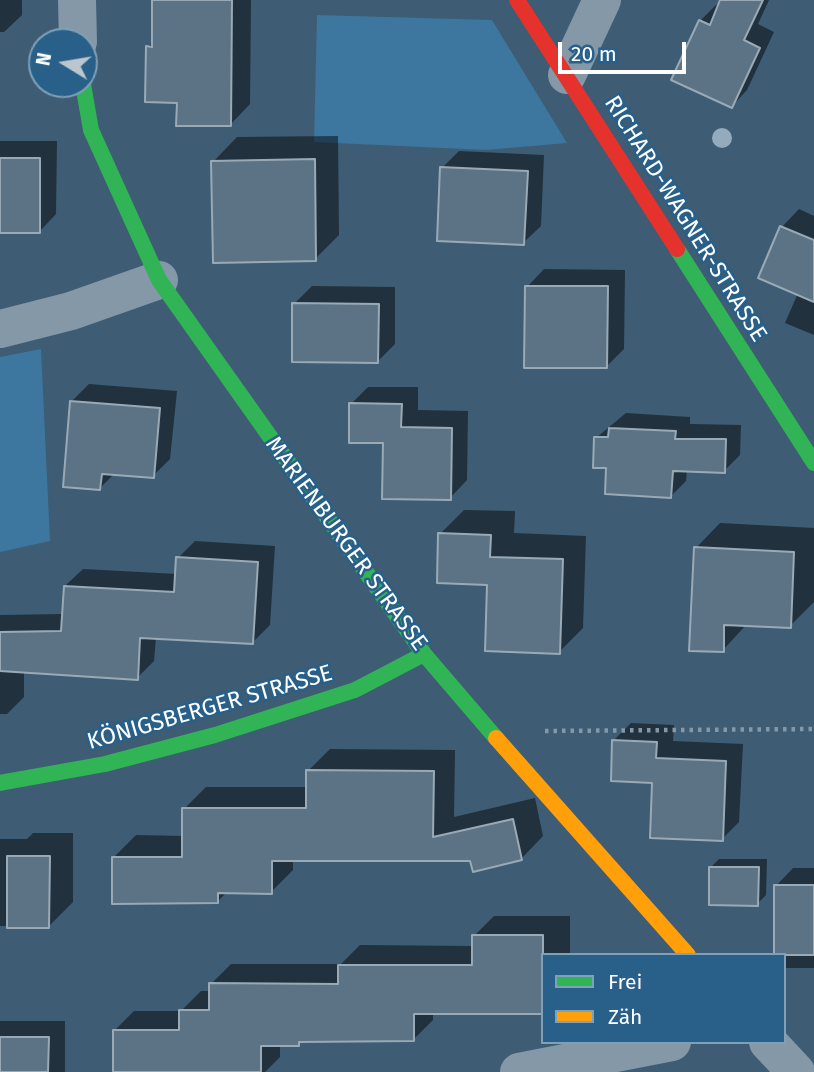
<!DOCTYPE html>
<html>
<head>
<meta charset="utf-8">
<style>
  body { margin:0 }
  #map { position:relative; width:814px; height:1072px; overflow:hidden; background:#3e5c73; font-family:"Fira Sans",sans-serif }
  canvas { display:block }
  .legend { position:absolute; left:541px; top:953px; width:245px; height:91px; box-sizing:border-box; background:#286089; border:2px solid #7ea0b8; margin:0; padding:9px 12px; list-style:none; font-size:21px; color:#fff }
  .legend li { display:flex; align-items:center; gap:14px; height:35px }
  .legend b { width:35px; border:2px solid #7ea0b8 }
  .north { position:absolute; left:28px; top:28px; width:70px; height:70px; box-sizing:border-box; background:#286089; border:2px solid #7ea0b8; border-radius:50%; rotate:281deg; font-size:19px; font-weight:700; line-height:28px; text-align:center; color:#fff }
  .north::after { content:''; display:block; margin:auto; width:24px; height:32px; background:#bbc6ce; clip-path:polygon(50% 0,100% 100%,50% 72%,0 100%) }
  .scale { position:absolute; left:558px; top:42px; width:128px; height:32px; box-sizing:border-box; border:4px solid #fff; border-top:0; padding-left:9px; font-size:21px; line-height:24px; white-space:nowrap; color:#fff; -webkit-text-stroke:5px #286089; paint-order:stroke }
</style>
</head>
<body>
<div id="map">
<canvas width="814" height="1072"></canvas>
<ul class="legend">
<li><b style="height:9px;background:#30b455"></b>Frei</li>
<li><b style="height:9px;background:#ff9f0a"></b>Zäh</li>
</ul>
<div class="north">N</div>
<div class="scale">20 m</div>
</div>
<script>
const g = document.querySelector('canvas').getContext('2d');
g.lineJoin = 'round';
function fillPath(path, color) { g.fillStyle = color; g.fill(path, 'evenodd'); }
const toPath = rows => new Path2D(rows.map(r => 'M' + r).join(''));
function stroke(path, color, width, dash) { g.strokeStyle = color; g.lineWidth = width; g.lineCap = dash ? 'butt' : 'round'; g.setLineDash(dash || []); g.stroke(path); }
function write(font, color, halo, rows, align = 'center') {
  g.font = font + ' "Fira Sans",sans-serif'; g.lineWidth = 5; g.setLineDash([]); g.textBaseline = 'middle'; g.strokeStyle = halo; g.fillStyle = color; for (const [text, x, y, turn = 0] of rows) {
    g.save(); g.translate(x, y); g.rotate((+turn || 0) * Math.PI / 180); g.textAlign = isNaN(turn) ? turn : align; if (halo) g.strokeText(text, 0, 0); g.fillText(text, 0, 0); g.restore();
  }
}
const green = toPath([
  [317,15,492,20,567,143,486,150,314,142],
  [41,349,50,541,0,552,0,357]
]);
const shadow = toPath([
  [0,0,22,0,22,15,4,32,0,32],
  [154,0,251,0,250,104,230,125,179,101,148,47,154,41],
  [722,0,769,0,758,24,774,32,747,90,732,106,674,79,700,21,716,5,719,6],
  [338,136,339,235,315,259,213,162,237,137],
  [0,141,57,141,56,214,39,232,0,231],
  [459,151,544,155,541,226,523,243,442,168],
  [799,209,814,216,814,335,785,323,798,293,761,277,782,227],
  [544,269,625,270,624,349,606,367,527,287],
  [312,286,395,287,395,344,378,361,294,304],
  [89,384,177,391,170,459,153,476,115,473,100,488,71,402],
  [368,387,418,387,418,410,468,411,467,480,450,498,385,441,351,404],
  [626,413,690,417,690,424,741,425,740,455,724,471,687,469,686,481,671,496,608,466,596,438],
  [464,510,515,511,514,533,586,536,583,628,559,652,440,534],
  [720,523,814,528,814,602,790,626,747,624,723,650,696,548],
  [195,541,275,546,270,625,252,643,156,637,154,661,137,678,24,671,24,697,7,714,0,714,0,615,64,614,65,586,83,569,177,574,178,558],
  [631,723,674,725,673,741,743,744,739,822,722,839,654,781,614,740],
  [330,749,455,750,454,817,535,798,543,836,522,858,293,859,293,870,271,892,227,892,217,902,114,857,136,835,184,836,184,809,206,787,308,787,308,771],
  [33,833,73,833,73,902,49,926,0,926,0,839,27,839],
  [719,859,767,859,766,895,757,904,710,868],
  [793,868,814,868,814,968,784,968,776,886],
  [494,916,570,916,570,955,543,955,433,1012,433,1020,413,1040,302,1040,298,1045,280,1044,280,1057,265,1072,114,1072,114,1031,134,1011,181,1011,201,991,211,991,211,984,231,964,341,964,360,945,474,946,474,936],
  [0,1021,65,1021,65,1072,0,1072]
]);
const building = toPath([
  [152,0,232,0,231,126,176,126,177,103,145,102,146,46,152,47,152,0],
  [720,0,763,0,744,40,760,48,732,108,671,80,699,20,710,25,720,0],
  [0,158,40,158,40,233,0,233,0,158],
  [315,159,316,261,213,263,211,161,315,159],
  [440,167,528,171,524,245,437,241,440,167],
  [780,226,814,240,814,302,758,278,780,226],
  [525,286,608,286,607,368,524,368,525,286],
  [292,303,379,304,378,363,292,362,292,303],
  [70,401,160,408,154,478,102,474,100,490,63,487,70,401],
  [349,403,402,404,401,427,452,428,451,500,382,499,383,443,349,443,349,403],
  [609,428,676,431,675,439,726,439,725,473,673,471,671,498,605,494,606,468,593,468,594,437,608,437,609,428],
  [438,533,491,535,490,557,563,559,560,654,485,651,487,585,437,583,438,533],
  [694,547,794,552,791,628,724,625,724,652,689,651,694,547],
  [176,557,258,562,253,644,140,638,138,680,0,671,0,632,61,631,64,586,174,592,176,557],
  [612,740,657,742,656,758,726,761,723,841,650,838,652,783,611,781,612,740],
  [306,770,434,771,433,837,513,819,522,860,473,872,470,861,272,861,272,894,218,893,218,903,112,904,112,857,182,857,182,808,306,808,306,770],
  [7,856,50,856,49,928,7,928,7,856],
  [709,867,759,867,758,906,709,905,709,867],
  [774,885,814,885,814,955,774,955,774,885],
  [472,935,543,935,543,1014,414,1014,414,1041,299,1042,299,1046,261,1046,261,1072,113,1072,113,1030,179,1030,179,1010,209,1010,209,983,338,984,338,965,472,965,472,935],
  [0,1037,49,1037,48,1072,0,1072,0,1037]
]);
const path = toPath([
  [545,731,814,729]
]);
const street = toPath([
  [77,0,78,42],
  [567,75,602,0],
  [0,329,71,311,159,280],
  [768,1042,796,1072],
  [519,1072,672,1042]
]);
const fast = toPath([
  [83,84,91,130,159,280,424,654,496,738],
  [677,249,814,463],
  [0,783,105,764,215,735,355,690,424,654]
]);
const slow = toPath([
  [496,738,688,955]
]);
const jam = toPath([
  [517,0,677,249]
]);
const trees = [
  [722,138]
];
const streetNames = [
  ["RICHARD-WAGNER-STRASSE",685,219,58],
  ["MARIENBURGER STRASSE",346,544,54],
  ["KÖNIGSBERGER STRASSE",210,708,-16]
];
fillPath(green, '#3d769e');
fillPath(shadow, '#0007');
fillPath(building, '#5b7385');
stroke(building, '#99aab6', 2);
stroke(path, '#8598a8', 4.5, [3.5, 5]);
stroke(street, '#8598a8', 38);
stroke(fast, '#30b455', 16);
stroke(slow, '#ff9f0a', 16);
stroke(jam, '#e5322d', 16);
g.fillStyle = '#93abbc';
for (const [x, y] of trees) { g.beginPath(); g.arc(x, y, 10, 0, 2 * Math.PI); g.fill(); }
write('23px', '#fff', '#286089', streetNames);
</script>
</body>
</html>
